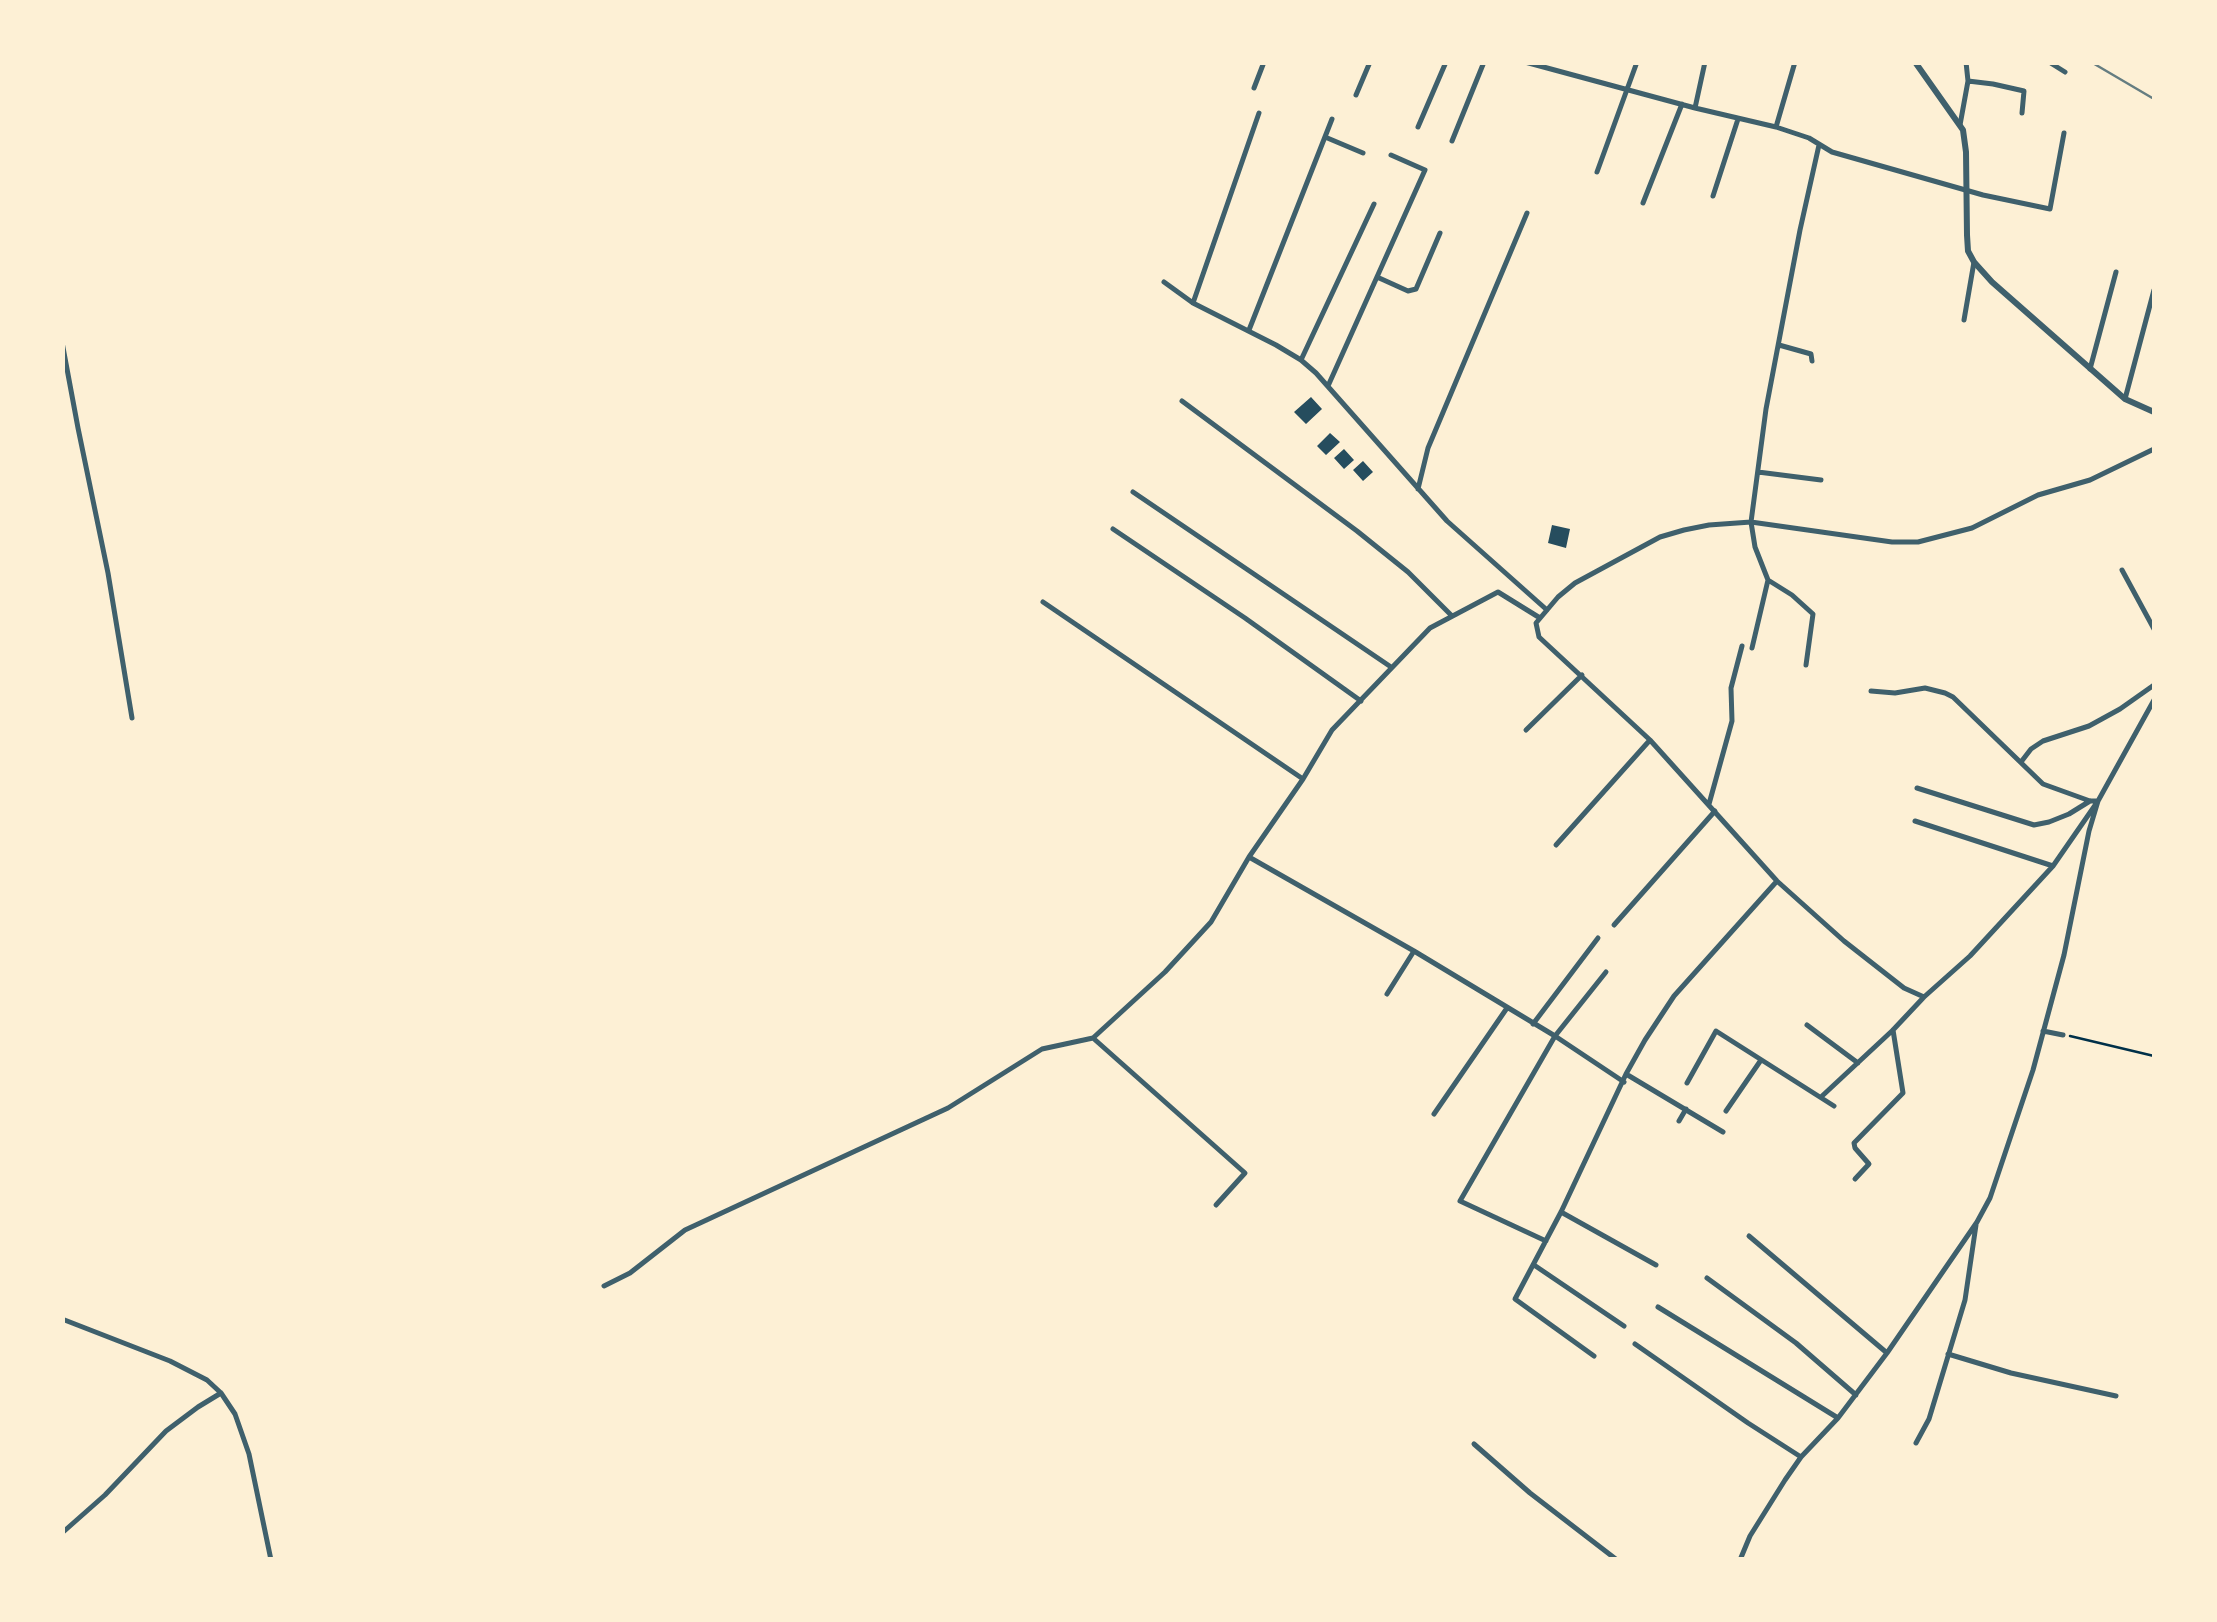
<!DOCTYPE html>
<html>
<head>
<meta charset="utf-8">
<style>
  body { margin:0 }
  #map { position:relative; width:2217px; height:1622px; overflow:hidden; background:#fdf0d5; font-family:Manrope,sans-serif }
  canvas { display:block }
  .frame { position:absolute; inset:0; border:65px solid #fdf0d5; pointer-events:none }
</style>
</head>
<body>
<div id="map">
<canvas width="2217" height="1622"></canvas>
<div class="frame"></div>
</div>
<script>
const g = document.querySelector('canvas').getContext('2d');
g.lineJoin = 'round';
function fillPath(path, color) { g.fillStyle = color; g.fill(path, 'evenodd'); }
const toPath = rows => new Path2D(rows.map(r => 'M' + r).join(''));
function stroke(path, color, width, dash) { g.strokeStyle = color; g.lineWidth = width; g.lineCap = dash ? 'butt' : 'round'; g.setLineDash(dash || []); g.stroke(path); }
const building = toPath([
  [1311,397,1322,409,1306,424,1294,412],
  [1330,433,1340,442,1326,455,1317,446],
  [1344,449,1354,460,1344,469,1334,458],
  [1363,461,1373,472,1363,481,1353,470],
  [1552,525,1570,529,1566,548,1548,543]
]);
const path = toPath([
  [2070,1036,2154,1056]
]);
const minor = toPath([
  [1525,62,1695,108,1776,127,1809,138,1832,152,1983,195,2050,209,2064,133],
  [2049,62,2065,72],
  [1968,81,1993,84,2024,91,2022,113],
  [1254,88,1264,62],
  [1356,95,1370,62],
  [1695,108,1705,62],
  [1960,125,1968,81,1966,62],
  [1418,127,1446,62],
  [1776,127,1795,62],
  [1325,137,1363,153],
  [1452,141,1484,62],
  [1597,172,1637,62],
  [1713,196,1738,119],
  [1643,203,1682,104],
  [1377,277,1408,291,1416,289,1440,233],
  [1164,282,1193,303,1276,345,1301,360,1316,373,1447,521,1547,610],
  [1193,303,1259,113],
  [1964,320,1974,262],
  [1249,330,1332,119],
  [62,342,78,428,108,573,132,718],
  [1779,345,1811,354,1812,361],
  [1301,360,1374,204],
  [2090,369,2116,272],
  [1328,386,1425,170,1391,155],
  [2125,399,2154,290],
  [1182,401,1357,531,1408,572,1452,616],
  [1758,472,1821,480],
  [1418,489,1428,448,1527,213],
  [1133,492,1391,667],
  [1113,529,1245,618,1361,701],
  [2122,570,2154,629],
  [1768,580,1792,595,1813,614,1806,665],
  [1043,602,1303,779],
  [1752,648,1768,580,1755,547,1751,522,1766,409,1800,230,1819,145],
  [1871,691,1895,693,1925,688,1945,693,1953,697,2043,784,2090,801,2098,801],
  [1526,730,1582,675],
  [2021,762,2031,749,2043,741,2089,726,2120,709,2154,685],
  [1917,788,2034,825,2049,822,2069,814,2090,801],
  [1709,804,1732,721,1731,688,1742,646],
  [1915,821,2053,866],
  [1556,845,1650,740],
  [1249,857,1414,951,1555,1036,1624,1082],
  [1614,925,1715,811],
  [1387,994,1414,951],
  [1924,997,1904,988,1844,941,1777,881,1650,740,1539,637,1536,623,1558,597,1575,583,1660,537,1684,530,1709,525,1751,522,1892,542,1918,542,1972,528,2038,495,2090,480,2154,449],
  [1533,1024,1598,938],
  [1807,1025,1858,1063],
  [2043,1031,2063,1035],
  [1093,1038,1245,1173,1216,1205],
  [1626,1074,1723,1132],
  [1687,1083,1716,1031,1834,1106],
  [1821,1097,1893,1030,1924,997,1970,956,2053,866,2098,801,2154,700],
  [1726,1111,1761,1060],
  [1434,1114,1507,1008],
  [1679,1121,1686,1109],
  [1855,1179,1869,1164,1855,1148,1854,1143,1903,1093,1893,1030],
  [1561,1212,1656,1265],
  [1749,1236,1887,1353],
  [1546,1241,1460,1201,1555,1036,1606,972],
  [1534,1265,1624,1326],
  [1707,1278,1796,1343,1856,1395],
  [604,1286,630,1273,685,1230,948,1108,1042,1049,1093,1038,1165,972,1211,922,1249,857,1303,779,1332,730,1430,628,1498,592,1540,618],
  [1658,1307,1838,1418],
  [62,1319,170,1361,207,1380,221,1393,235,1414,249,1454,271,1560],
  [1635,1344,1748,1423,1801,1457],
  [1948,1354,2011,1373,2116,1396],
  [1594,1356,1515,1299,1561,1212,1626,1074,1645,1040,1674,996,1777,881],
  [1916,1443,1929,1419,1965,1300,1976,1225],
  [1474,1444,1530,1493,1617,1560],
  [62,1533,105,1495,166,1431,198,1407,221,1393],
  [1740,1560,1750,1536,1785,1480,1801,1457,1838,1418,1887,1353,1977,1222,1990,1198,2033,1070,2064,955,2089,831,2098,801]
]);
const tertiary = toPath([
  [1915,62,1963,130,1966,152,1967,235,1968,251,1974,262,1992,282,2125,399,2154,412]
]);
const rail = toPath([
  [2091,62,2154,99]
]);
fillPath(building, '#264d5e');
stroke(path, '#003049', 2.5);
stroke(minor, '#3f606c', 5);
stroke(tertiary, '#3f606c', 6);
stroke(rail, '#657d81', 2.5);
</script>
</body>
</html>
